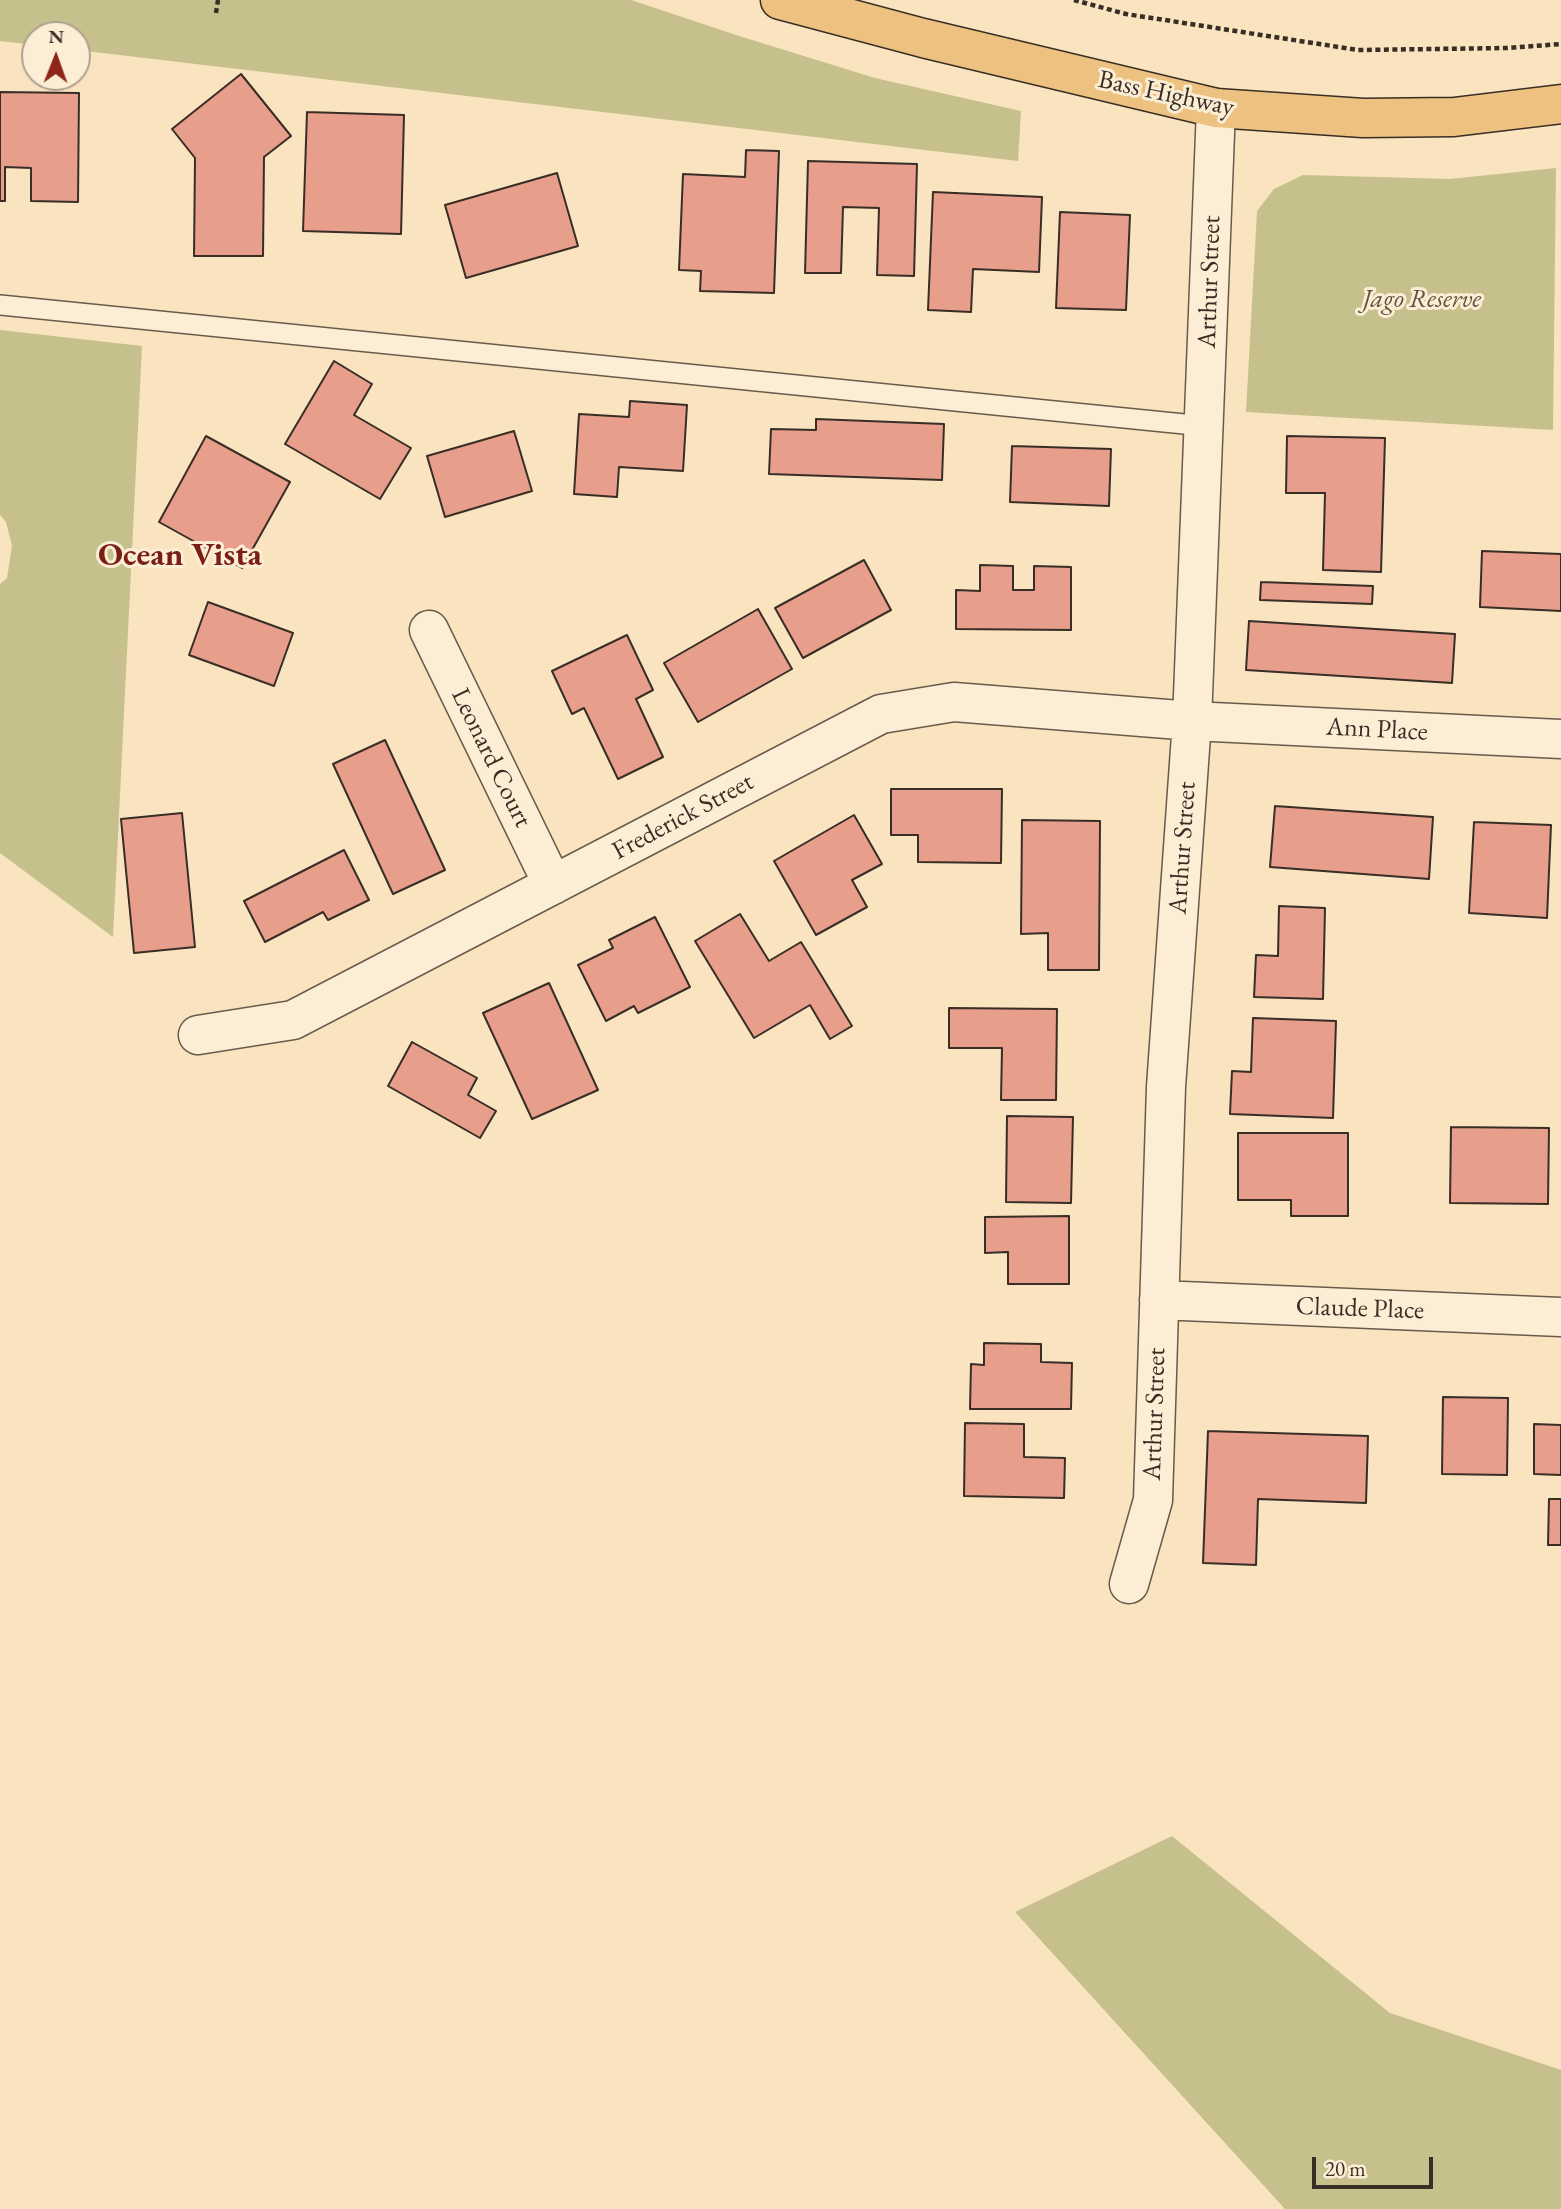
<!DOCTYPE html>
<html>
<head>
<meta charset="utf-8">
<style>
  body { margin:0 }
  #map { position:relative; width:1561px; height:2209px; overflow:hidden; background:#fae3bf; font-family:"EB Garamond",serif }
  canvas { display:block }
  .north { position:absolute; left:21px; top:21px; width:70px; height:70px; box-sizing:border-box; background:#fcedd5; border:2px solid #aea18f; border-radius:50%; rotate:1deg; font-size:19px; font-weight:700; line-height:28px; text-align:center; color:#382e25 }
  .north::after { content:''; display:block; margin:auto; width:24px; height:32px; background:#8f2418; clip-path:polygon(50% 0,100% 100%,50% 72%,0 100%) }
  .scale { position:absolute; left:1312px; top:2157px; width:121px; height:32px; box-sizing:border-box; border:4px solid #382e25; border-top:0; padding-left:9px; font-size:21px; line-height:24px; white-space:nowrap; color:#382e25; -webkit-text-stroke:5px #fcedd5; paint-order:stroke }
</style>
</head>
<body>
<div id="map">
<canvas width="1561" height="2209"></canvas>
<div class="north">N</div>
<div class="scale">20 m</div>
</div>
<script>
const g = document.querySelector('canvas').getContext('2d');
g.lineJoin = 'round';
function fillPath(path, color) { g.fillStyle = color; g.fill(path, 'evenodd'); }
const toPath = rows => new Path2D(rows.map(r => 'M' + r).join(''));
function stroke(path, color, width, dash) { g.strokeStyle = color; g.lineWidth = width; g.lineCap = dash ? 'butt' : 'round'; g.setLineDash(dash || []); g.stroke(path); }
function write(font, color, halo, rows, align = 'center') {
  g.font = font + ' "EB Garamond",serif'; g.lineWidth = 6; g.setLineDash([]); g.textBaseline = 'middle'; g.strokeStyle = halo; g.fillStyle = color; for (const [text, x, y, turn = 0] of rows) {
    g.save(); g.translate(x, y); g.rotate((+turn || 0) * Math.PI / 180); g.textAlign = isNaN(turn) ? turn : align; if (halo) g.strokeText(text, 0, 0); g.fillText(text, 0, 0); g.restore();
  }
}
const green = toPath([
  [0,0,631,0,736,35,875,78,1021,111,1018,161,77,50,77,35,35,35,35,45,0,41],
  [1556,168,1553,430,1246,412,1257,211,1274,189,1303,175,1450,179],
  [0,330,142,346,113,937,0,853,0,584,7,578,12,546,6,522,0,515],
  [1172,1836,1390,2013,1561,2070,1561,2209,1285,2209,1015,1912]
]);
const building = toPath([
  [241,74,291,136,264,157,263,256,194,256,195,158,172,129,241,74],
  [0,92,79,93,78,202,31,201,31,168,5,167,5,201,0,201,0,92],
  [307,112,404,115,401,234,303,231,307,112],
  [746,150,779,151,774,293,700,291,701,271,679,270,683,174,745,177,746,150],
  [808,161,917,164,914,276,877,275,879,208,843,207,841,273,805,273,808,161],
  [557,173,578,246,466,278,445,205,557,173],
  [933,192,1042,197,1039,272,973,269,971,312,928,310,933,192],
  [1060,212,1130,215,1126,310,1056,308,1060,212],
  [334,361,372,384,354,415,411,448,380,499,285,444,334,361],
  [630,401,687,405,683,471,619,467,617,497,574,494,579,414,629,417,630,401],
  [816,419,944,424,942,480,769,474,771,429,816,430,816,419],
  [514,431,532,491,445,517,427,456,514,431],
  [206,436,290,482,242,568,159,522,206,436],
  [1287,436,1385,438,1381,572,1323,570,1325,493,1286,493,1287,436],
  [1012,446,1111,449,1109,506,1010,502,1012,446],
  [1482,551,1561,554,1561,611,1480,607,1482,551],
  [864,560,891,610,803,658,775,608,864,560],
  [980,565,1013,566,1013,590,1034,590,1034,566,1071,567,1071,630,956,629,956,590,980,591,980,565],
  [1261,582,1373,586,1372,604,1260,600,1261,582],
  [208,602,293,633,274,686,189,655,208,602],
  [758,609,792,669,698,722,664,663,758,609],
  [1249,621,1455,634,1452,683,1246,670,1249,621],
  [627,635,653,690,636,699,663,757,618,779,584,708,572,714,552,671,627,635],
  [385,740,445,870,393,894,333,764,385,740],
  [891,789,1002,789,1001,863,918,862,918,835,891,835,891,789],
  [1275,806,1433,817,1429,879,1270,867,1275,806],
  [182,813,195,947,134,953,121,819,182,813],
  [854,815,882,864,852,880,867,907,816,935,774,861,854,815],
  [1022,820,1100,821,1099,970,1048,970,1048,933,1021,934,1022,820],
  [1474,822,1551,825,1547,918,1469,913,1474,822],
  [344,850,369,900,328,920,323,912,265,942,244,901,344,850],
  [1279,906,1325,908,1323,999,1254,997,1256,955,1278,956,1279,906],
  [740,914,769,961,801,942,852,1026,830,1039,810,1005,754,1038,695,941,740,914],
  [655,917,690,987,638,1013,634,1006,606,1021,578,965,613,948,609,940,655,917],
  [549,983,598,1090,532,1119,483,1013,549,983],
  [949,1008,1057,1009,1056,1100,1001,1100,1002,1048,949,1048,949,1008],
  [1253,1018,1336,1021,1333,1118,1230,1114,1232,1071,1251,1072,1253,1018],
  [412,1042,477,1078,468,1095,496,1111,480,1138,388,1086,412,1042],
  [1007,1116,1073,1117,1071,1203,1006,1202,1007,1116],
  [1451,1127,1549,1128,1548,1204,1450,1203,1451,1127],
  [1238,1133,1348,1133,1348,1216,1291,1216,1291,1200,1238,1200,1238,1133],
  [1069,1216,1069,1284,1008,1284,1008,1252,985,1253,985,1217,1069,1216],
  [984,1343,1041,1344,1041,1362,1072,1363,1071,1409,970,1409,971,1364,984,1365,984,1343],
  [1443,1397,1508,1398,1507,1475,1442,1474,1443,1397],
  [965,1423,1024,1424,1024,1457,1065,1458,1064,1498,964,1496,965,1423],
  [1534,1424,1561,1425,1561,1475,1534,1474,1534,1424],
  [1208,1431,1368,1436,1366,1503,1258,1499,1256,1565,1203,1563,1208,1431],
  [1549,1499,1561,1499,1561,1545,1548,1545,1549,1499]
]);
const path = toPath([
  [1074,0,1126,14,1358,50,1507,48,1561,44],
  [216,13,218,0]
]);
const service = toPath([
  [0,305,1204,426]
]);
const minor = toPath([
  [429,630,553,885],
  [198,1035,293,1020,881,714,954,702,1192,721,1561,739],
  [1159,1300,1561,1317],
  [1129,1584,1153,1500,1166,1087,1192,721,1216,108]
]);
const trunk = toPath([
  [780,0,923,38,1216,108,1363,118,1454,117,1561,104]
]);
const streetNames = [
  ["Bass Highway",1166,94,12],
  ["Arthur Street",1210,282,-88],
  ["Ann Place",1377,730,3],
  ["Leonard Court",491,758,64],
  ["Frederick Street",683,817,-28],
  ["Arthur Street",1183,848,-86],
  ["Claude Place",1360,1309,2],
  ["Arthur Street",1155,1414,-88]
];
const parkNames = [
  ["Jago Reserve",1422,300]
];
const districtNames = [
  ["Ocean Vista",180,556]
];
fillPath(green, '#c6c18c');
fillPath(building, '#e79e8b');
stroke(building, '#382e25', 2);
stroke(service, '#685b4c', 22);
stroke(minor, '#685b4c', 41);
stroke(trunk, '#382e25', 41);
stroke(path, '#382e25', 4.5, [5, 3.5]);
stroke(service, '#fcedd5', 19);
stroke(minor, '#fcedd5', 38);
stroke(trunk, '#edc280', 38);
write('26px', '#382e25', '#fcedd5', streetNames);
write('italic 26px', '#5c533f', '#fcedd5', parkNames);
write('bold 33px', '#7a1f14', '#fcedd5', districtNames);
</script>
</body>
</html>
